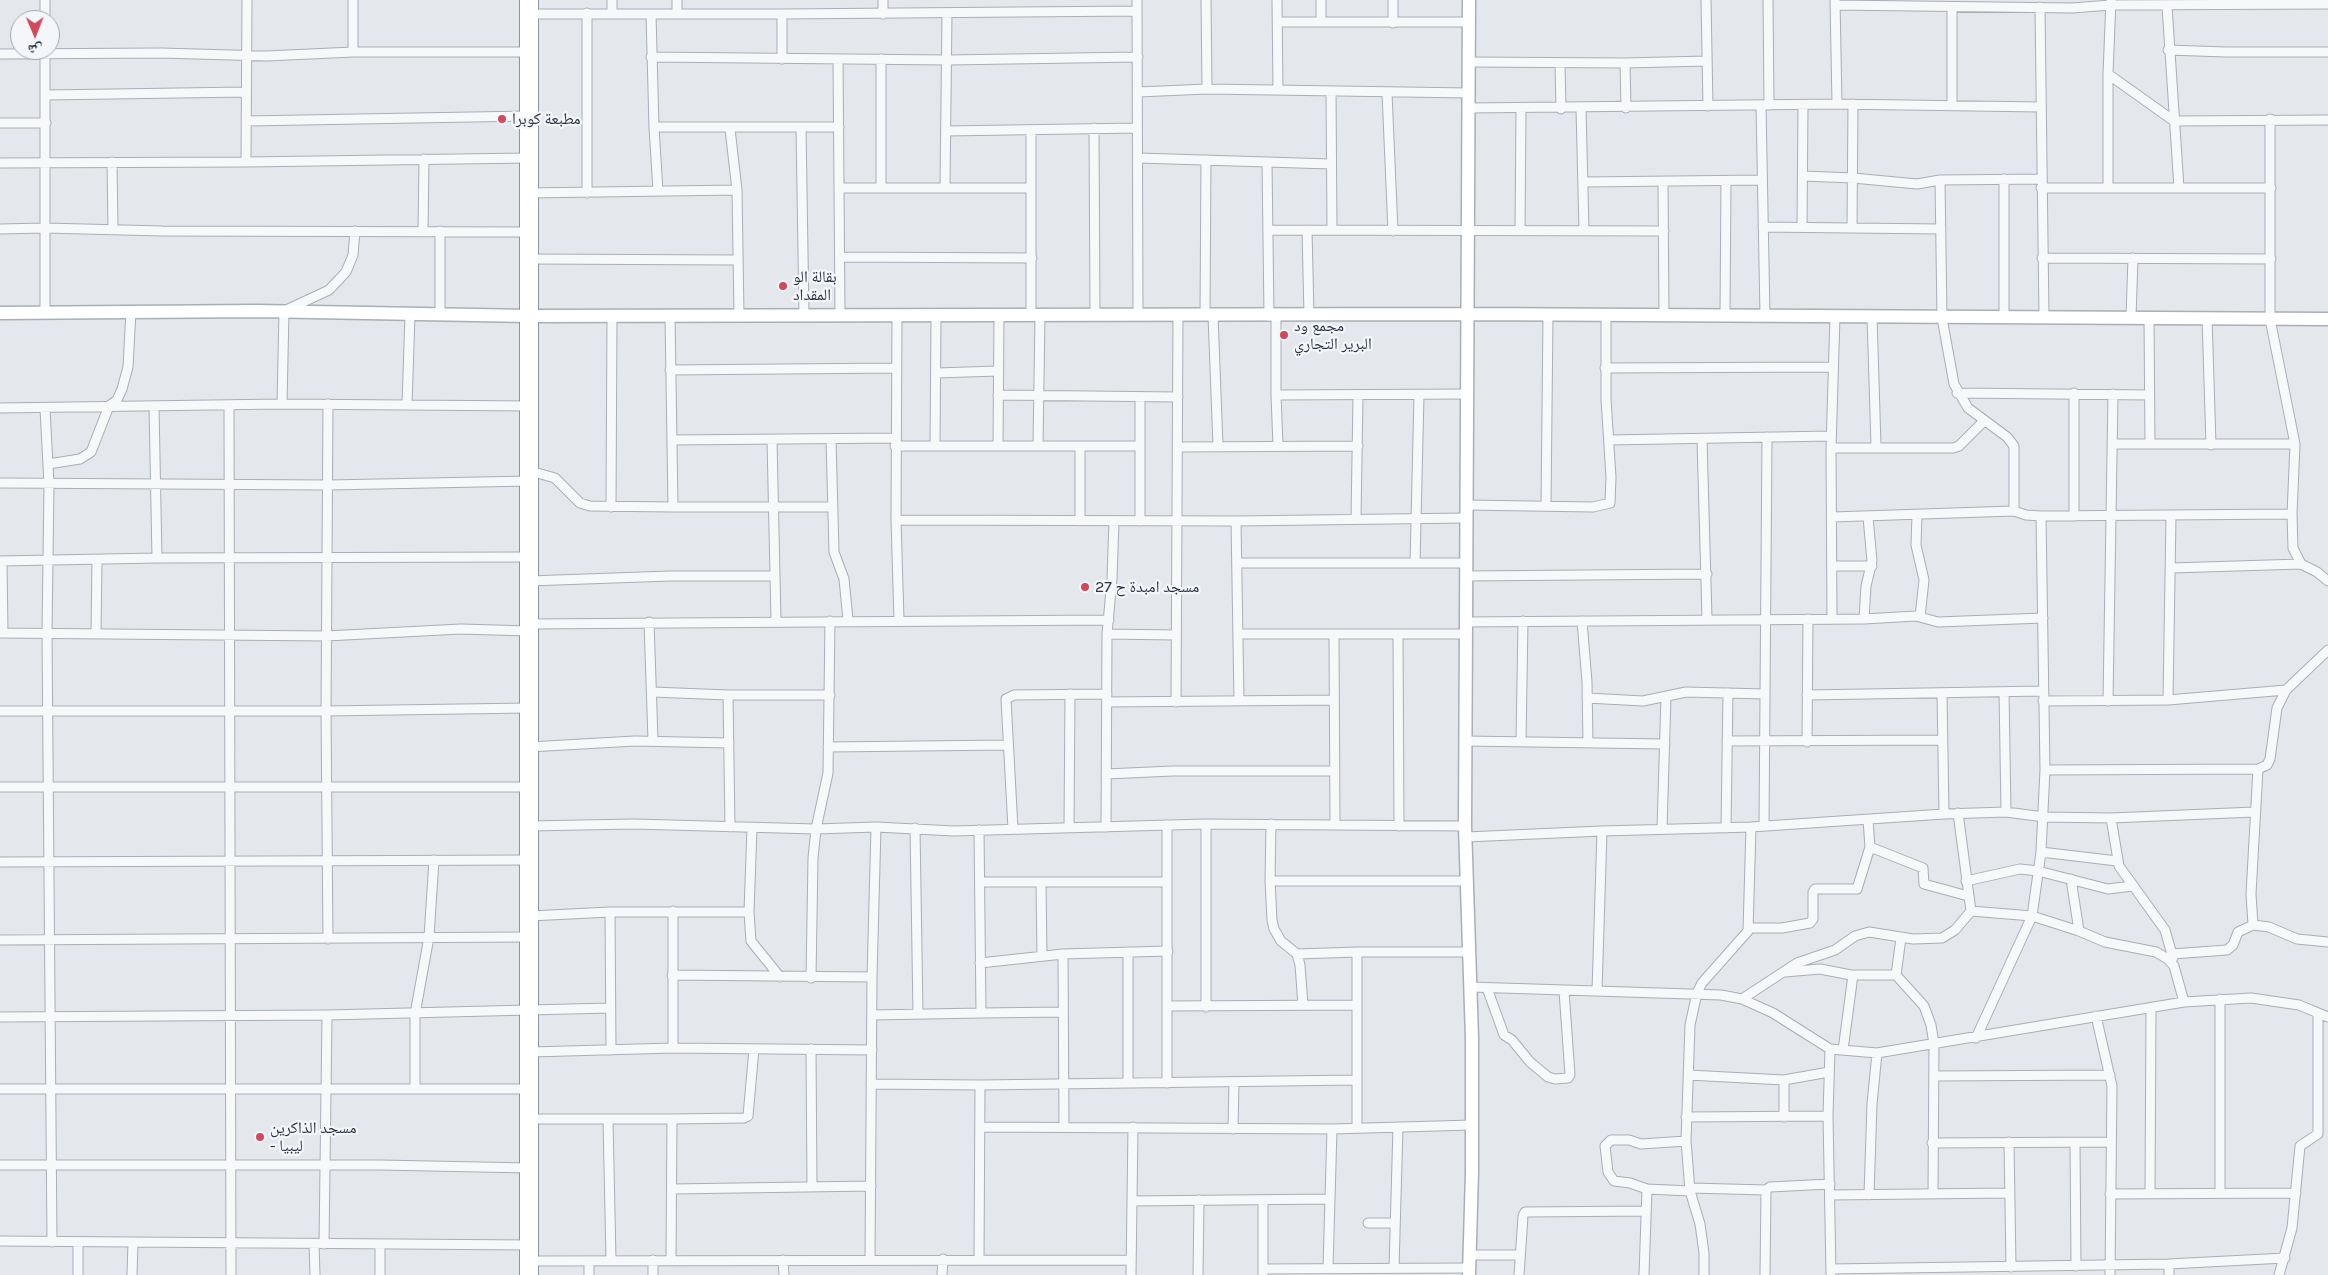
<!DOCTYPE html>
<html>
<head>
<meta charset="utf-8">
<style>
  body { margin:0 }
  #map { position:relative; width:2328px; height:1275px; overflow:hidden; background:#e4e7ec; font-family:Karla,"Noto Naskh Arabic",sans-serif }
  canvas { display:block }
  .north { position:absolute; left:10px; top:10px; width:50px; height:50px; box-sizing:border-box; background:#f4f6f9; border:1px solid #a4a8b1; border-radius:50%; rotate:179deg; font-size:14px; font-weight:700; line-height:20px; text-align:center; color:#2b3445 }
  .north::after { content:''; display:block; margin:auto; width:18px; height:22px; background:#d1495b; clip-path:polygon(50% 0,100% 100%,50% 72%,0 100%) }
</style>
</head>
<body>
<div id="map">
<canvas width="2328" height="1275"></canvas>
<div class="north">ش</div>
</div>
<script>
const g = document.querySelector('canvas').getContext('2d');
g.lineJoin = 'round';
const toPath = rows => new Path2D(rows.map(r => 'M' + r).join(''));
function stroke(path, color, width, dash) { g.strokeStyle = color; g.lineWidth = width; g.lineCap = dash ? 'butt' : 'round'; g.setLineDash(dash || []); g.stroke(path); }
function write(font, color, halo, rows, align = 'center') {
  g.font = font + ' Karla,"Noto Naskh Arabic",sans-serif'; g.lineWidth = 4.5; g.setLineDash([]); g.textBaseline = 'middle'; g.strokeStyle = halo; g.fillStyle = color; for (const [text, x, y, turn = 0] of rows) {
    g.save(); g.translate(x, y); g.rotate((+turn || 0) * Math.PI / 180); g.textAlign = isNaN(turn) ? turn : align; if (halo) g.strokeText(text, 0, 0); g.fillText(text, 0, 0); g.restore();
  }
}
const street = toPath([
  [45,0,45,20],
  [353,0,353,52],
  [883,0,883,14],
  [1137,0,1138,314],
  [1206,0,1207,89],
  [1277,0,1278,90],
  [1393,0,1393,23],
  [1706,0,1708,106],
  [1768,0,1769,105],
  [1835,0,1837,104],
  [1835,5,2072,8,2111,5,2328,4],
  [2167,6,2179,188],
  [2040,7,2044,317],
  [612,13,612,0],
  [529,14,782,14,1137,11],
  [651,14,654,127,658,191],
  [677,14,677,0],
  [1278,22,1469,22],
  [1321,22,1321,0],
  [2168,50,2226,52,2328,52],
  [0,54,161,53,267,56,353,52,528,52],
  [651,57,947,60,1138,57],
  [782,59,782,14],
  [838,59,840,315],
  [1469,62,1625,63,1707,61],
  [1560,63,1561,109],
  [1625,63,1626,108],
  [2108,74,2174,121,2328,120],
  [1331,91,1332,229],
  [1138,92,1207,89,1469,93],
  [1387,93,1393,231],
  [46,95,246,92],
  [1761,105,1765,316],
  [1952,105,1952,7],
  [1469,108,1837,104,2041,107],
  [1581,108,1584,231],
  [2270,119,2270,319,2295,444,2292,514,2293,548,2301,564,2317,572,2328,581],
  [246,121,528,116],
  [0,123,46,123],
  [654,127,839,127],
  [801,127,804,315],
  [1094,128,1095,315],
  [730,129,737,190,739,315],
  [1031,130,1031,315],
  [946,131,1137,128],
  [1138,158,1331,164],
  [112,162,113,229],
  [246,162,247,0],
  [1267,162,1269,316],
  [0,163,246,162,528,158],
  [1803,176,1853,178,1917,184,1940,180,2041,179],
  [2004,179,2004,317],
  [1940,180,1942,318,1954,384,1968,408,2007,437,2014,446,2014,511,2026,515,2041,516,2292,514],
  [1584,182,1762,180],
  [1663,182,1664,316],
  [945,187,947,13],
  [840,188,1031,188],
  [881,188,881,59],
  [2041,188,2271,188],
  [2108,188,2108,74,2111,0],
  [528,193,737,190],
  [587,193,587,13],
  [1763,227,1941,229],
  [1802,227,1803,105],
  [1852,228,1853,104],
  [0,229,45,228,162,231,529,232],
  [1269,230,1664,231],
  [1307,230,1309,315],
  [1520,230,1521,109],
  [423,231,424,159],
  [440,231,440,315],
  [840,257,1032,258],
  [2042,258,2271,259],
  [529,259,737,260],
  [45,312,45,50],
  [670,315,673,507,833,507],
  [897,315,896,520,899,620],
  [1205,315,1206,160],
  [1213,315,1218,446],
  [1725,315,1726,181],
  [1276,316,1276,395,1466,394],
  [1872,316,1876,446],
  [2131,317,2133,258],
  [2149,317,2150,444],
  [2207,317,2211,445],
  [1605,368,1832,367],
  [670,370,896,368],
  [936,373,998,371],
  [1957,393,2149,395],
  [2074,393,2074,516],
  [998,395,1178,397],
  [1276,395,1278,446],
  [1140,398,1140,521],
  [282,404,284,311,329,290,346,272,353,255,355,231],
  [328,404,326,711,328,939],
  [229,405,231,1275],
  [407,405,410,315],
  [154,406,157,558],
  [0,408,282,404,530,406],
  [45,409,49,484,47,633,52,1242],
  [831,439,834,552,844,579,848,620],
  [1702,439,1707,619],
  [673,440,895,438],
  [772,440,776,621],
  [1609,440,1831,436],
  [2112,444,2295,444],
  [895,446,1140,446],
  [935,446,936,316],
  [998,446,999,316],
  [1038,446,1040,315],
  [1080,446,1080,521],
  [1178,447,1358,446],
  [1831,448,1953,448,1959,446,1984,421],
  [48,464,80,459,91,452,109,406,117,400,122,389,128,367,131,311],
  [530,471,555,478,580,503,590,506,673,507],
  [0,483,328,485,530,481],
  [1466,505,1593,507,1610,503,1611,477,1606,399,1606,316],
  [1546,505,1548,316],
  [611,507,612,316],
  [1917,515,1916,545,1924,580,1920,617],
  [1832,517,2014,511],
  [1356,519,1358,396],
  [896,520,1236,521,1466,518],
  [1236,521,1239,701],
  [0,561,157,558,530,557],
  [2,561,3,633],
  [1237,563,1465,563],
  [1415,563,1419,395],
  [1832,566,1872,566],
  [2171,568,2301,564],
  [1465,576,1707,574],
  [529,581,670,576,775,576],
  [1832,618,1831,448,1835,316],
  [1864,619,1866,586,1872,561,1868,517],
  [1582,621,1587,682,1588,743],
  [649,622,653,740],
  [1465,622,1864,619,1916,616,1938,622,2043,618],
  [529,624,1109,620],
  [0,633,326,636,461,629,529,631],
  [96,633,97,560],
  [1107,634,1176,635],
  [1238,634,1465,634],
  [1334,635,1335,824],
  [1398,635,1399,826],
  [653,692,728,695,830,695],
  [2004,692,2006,812],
  [1942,693,1944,814],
  [728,695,730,827],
  [1807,695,2043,691],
  [1587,698,1643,701,1686,692,1765,694],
  [2168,700,2171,516],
  [2043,701,2168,700,2286,690],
  [2108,701,2113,394],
  [1107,702,1334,700],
  [1176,702,1178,315],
  [0,711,326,711,529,708],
  [1465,741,1665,744],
  [1727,741,1943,740],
  [1521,742,1523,621],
  [1807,742,1808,619],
  [529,747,635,741,729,743],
  [828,747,1008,745],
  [2045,770,2258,769],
  [1106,774,1173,771,1335,771],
  [0,787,529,787],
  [1958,813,1971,911,2032,916,2079,931,2105,942,2156,952,2168,959,2174,966,2184,1002],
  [2111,818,2119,866,2165,930,2173,958],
  [1206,824,1206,1007],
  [1271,824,1270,881,1272,920,1274,929,1281,941,1297,954,1357,952],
  [529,826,634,824,816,829,876,827,954,831,1206,824,1465,826],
  [1764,826,1767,437],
  [1106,827,1107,634,1112,579,1114,521],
  [915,828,918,1014],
  [1069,828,1070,694],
  [1726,828,1728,693],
  [1013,829,1006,699,1014,695,1107,694],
  [1662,829,1666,696],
  [1466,837,1602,831,1751,827,1944,814,2006,812,2044,817,2111,818,2255,812],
  [1870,847,1923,868,1924,884,1968,896],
  [2041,852,2117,861],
  [0,862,530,860],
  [2071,879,2079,931],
  [1270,881,1467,881],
  [1966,881,2020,869,2038,871,2108,889,2132,886],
  [980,882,1167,882],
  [1041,882,1042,956],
  [673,911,673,1048],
  [610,912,611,1050],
  [749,912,752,828],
  [530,916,610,912,749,912,751,941,780,977],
  [2253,925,2251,894,2258,769,2267,765,2270,759,2277,708,2286,690,2328,650],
  [1749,928,1782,928,1810,923,1813,919,1813,892,1815,889,1857,889,1870,847,1868,820],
  [1901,938,1896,975,1924,1006,1931,1025,1934,1044,1933,1194],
  [0,940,530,937],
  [1128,952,1128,1083],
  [1063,954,1064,1127],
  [1297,954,1300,965,1303,1005],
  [2172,954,2227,950,2233,945,2238,932,2253,925,2269,927,2297,939,2328,942],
  [980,963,1063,954,1168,951],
  [1785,972,1820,969,1851,975,1896,975],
  [672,975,872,977],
  [811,978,813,858,816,829,828,773,830,621],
  [1470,987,1721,995,1742,999,1773,1013,1830,1049,1877,1053,2184,1002,2251,998,2299,1005,2328,1017],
  [1487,988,1504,1035,1512,1040,1530,1062,1548,1077,1555,1079,1568,1078,1570,1075,1564,991],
  [1597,991,1602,831],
  [1742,999,1797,963,1835,950,1855,936,1869,932,1913,939,1942,938,1955,930,1971,911],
  [1167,1006,1357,1005],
  [981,1013,1063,1012],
  [872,1015,981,1013,979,830],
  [2096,1016,2112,1086,2110,1275],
  [0,1017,327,1015,610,1008],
  [1976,1038,2032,916,2041,852,2045,770,2041,516],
  [811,1049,812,1187],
  [1830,1049,1828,1116,1831,1273],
  [1843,1050,1853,975],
  [531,1052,673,1048,872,1050],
  [1688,1075,1784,1080,1784,1117],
  [1934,1076,2110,1075],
  [1784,1080,1829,1072],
  [1167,1083,1167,825],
  [871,1084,980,1085,1356,1080],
  [0,1089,531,1089],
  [415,1089,415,1014,429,937,434,860],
  [1686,1117,1828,1116],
  [530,1119,672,1119],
  [608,1120,611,1260],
  [980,1127,1332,1129,1472,1125],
  [1357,1128,1357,952,1468,952],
  [1233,1129,1234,1082],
  [1686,1141,1641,1144,1629,1140,1611,1140,1605,1146,1608,1172,1614,1181,1630,1183,1647,1189,1690,1191],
  [2009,1142,2011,1267],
  [1932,1143,2111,1142],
  [2075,1143,2076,1266],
  [0,1165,380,1165,530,1168],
  [1690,1188,1766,1190],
  [672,1189,871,1186],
  [2220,1192,2220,999],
  [2150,1193,2151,1008],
  [2110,1194,2296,1193],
  [1830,1195,2009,1193],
  [1869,1195,1872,1104,1877,1053],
  [1132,1201,1329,1199],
  [1368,1223,1394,1223],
  [0,1241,530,1245],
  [78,1242,78,1275],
  [314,1244,315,1275],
  [324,1244,327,1015],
  [380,1245,380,1275],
  [1469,1255,1520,1255],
  [870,1259,872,977,876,827],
  [979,1259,980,1085],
  [671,1260,672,1119,744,1118,748,1116,754,1049],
  [783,1260,784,1275],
  [529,1261,1131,1260],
  [589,1261,589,1275],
  [2169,1264,2169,1275],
  [1328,1268,1332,1129],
  [1394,1268,1398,1127],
  [1263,1269,1469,1268],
  [1831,1269,2169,1264,2285,1258],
  [132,1275,133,1243],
  [653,1275,653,1260],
  [942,1275,943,1259],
  [1131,1275,1133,1127],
  [1198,1275,1199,1200],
  [1263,1275,1263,1200],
  [1519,1275,1523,1216,1525,1212,1646,1211],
  [1644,1275,1647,1189],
  [1704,1275,1704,1253,1700,1224,1690,1191,1686,1141,1690,1025,1697,993,1702,983,1748,931,1751,827],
  [1765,1275,1766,1190,1770,1187,1830,1184],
  [2279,1275,2292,1228,2300,1146,2318,1134,2318,1013]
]);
const secondary = toPath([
  [1469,0,1465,826,1472,1038,1472,1172,1469,1275],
  [0,313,258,311,529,316,1469,314,2328,319]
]);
const highway = toPath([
  [529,0,529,1275]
]);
const markers = [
  [502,119,5,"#d1495b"],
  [783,286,5,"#d1495b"],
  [1284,335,5,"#d1495b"],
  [1085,587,5,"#d1495b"],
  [260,1137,5,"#d1495b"]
];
const poiNames = [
  ["مطبعة كوبرا",512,119],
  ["بقالة الو",793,277],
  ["المقداد",793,295],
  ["مجمع ود",1294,326],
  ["البرير التجاري",1294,344],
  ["مسجد امبدة ح 27",1095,587],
  ["مسجد الذاكرين",270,1128],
  ["- ليبيا",270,1146]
];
stroke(street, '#a9aeb7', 11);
stroke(secondary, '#a9aeb7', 15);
stroke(highway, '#8b94a3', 20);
stroke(street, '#f7f8fa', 9);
stroke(secondary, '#fff', 12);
stroke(highway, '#fff', 18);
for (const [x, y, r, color] of markers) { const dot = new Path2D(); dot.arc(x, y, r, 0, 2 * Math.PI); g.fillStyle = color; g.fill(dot); stroke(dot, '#f4f6f9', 2); }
write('16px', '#2b3445', '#f4f6f9', poiNames, 'left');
</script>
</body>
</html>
